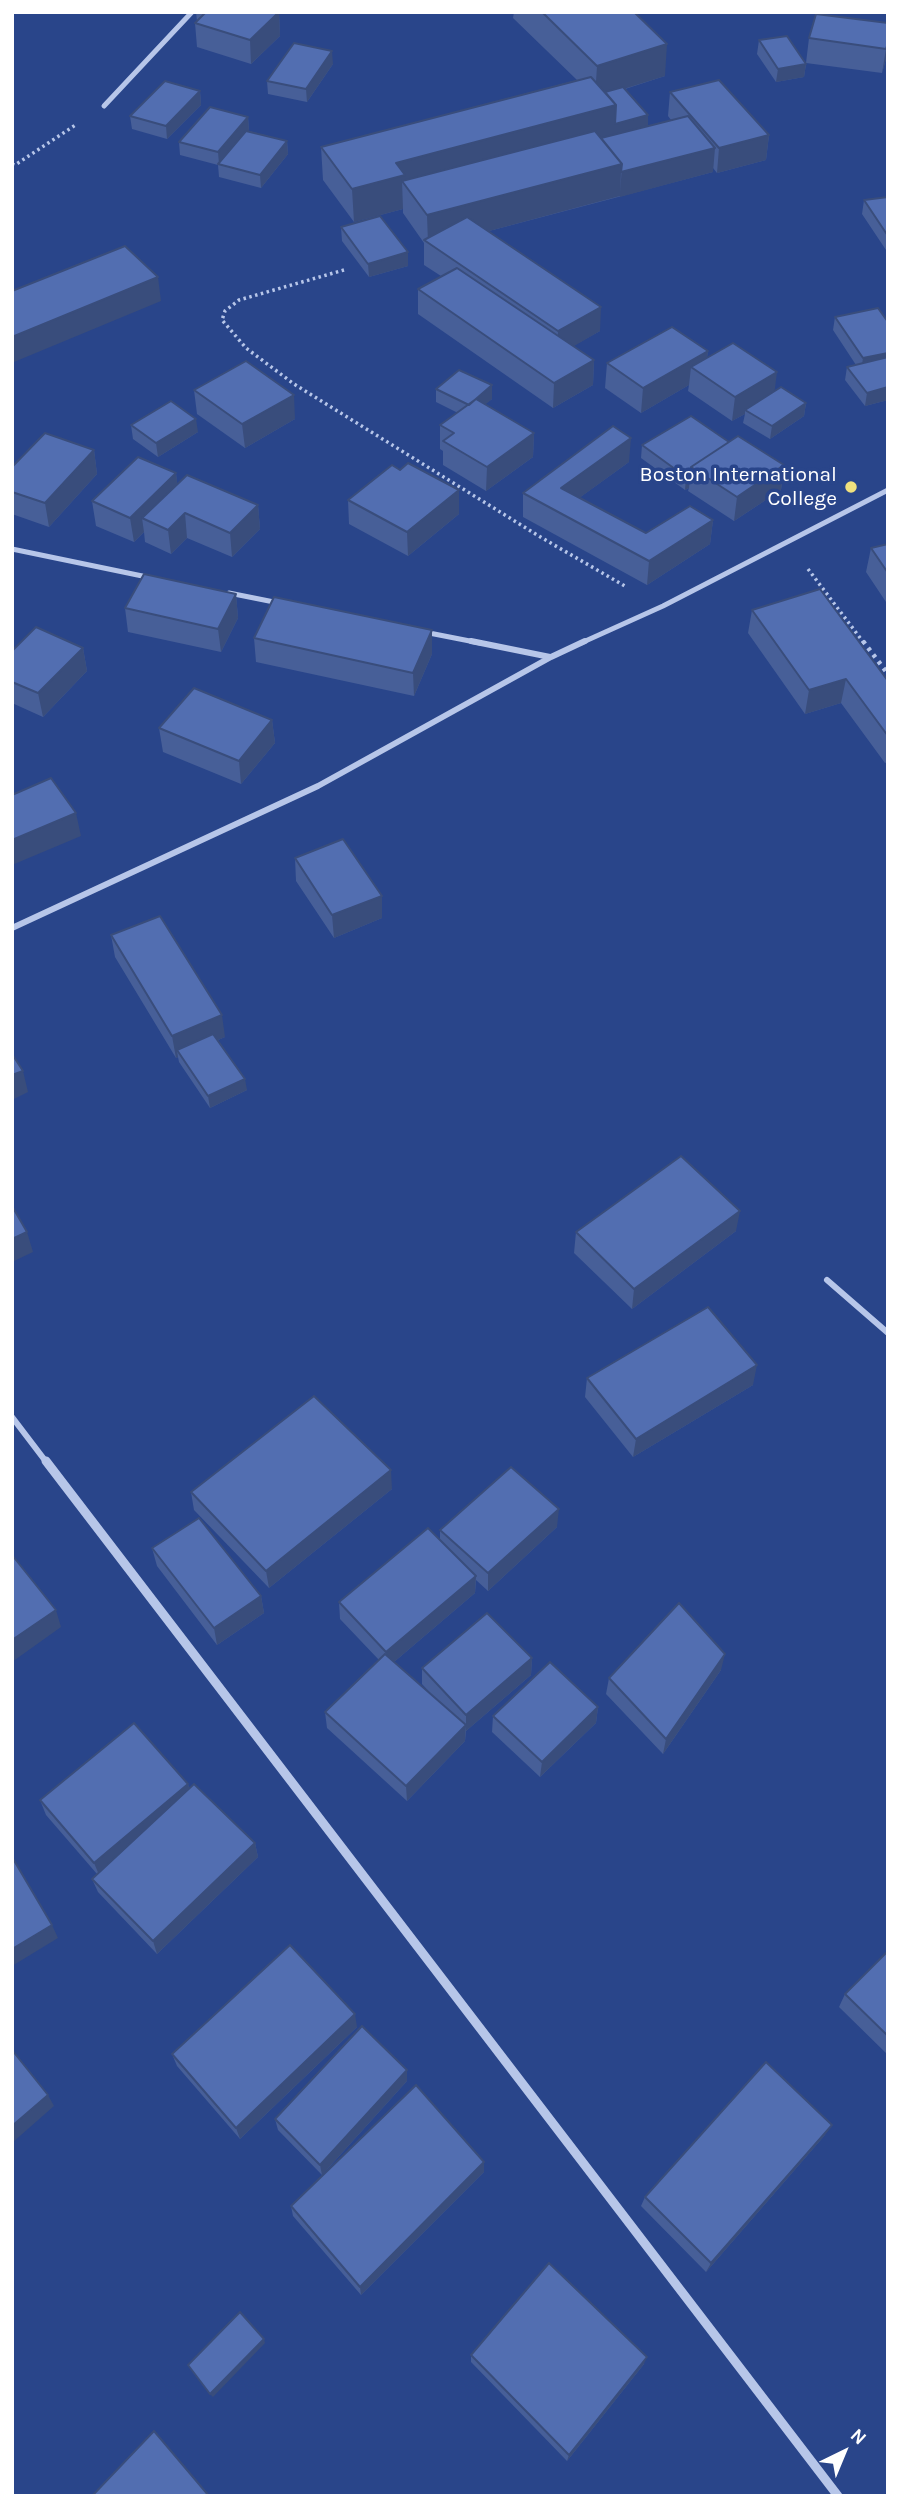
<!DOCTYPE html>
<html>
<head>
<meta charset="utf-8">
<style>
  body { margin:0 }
  #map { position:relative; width:900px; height:2508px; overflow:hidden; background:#29458a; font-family:Karla,sans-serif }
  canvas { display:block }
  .frame { position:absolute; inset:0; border:14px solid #fff; pointer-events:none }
  .north { position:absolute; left:809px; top:2417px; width:70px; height:70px; -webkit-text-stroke:5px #29458a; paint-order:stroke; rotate:43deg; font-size:19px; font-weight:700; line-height:28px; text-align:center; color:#fff }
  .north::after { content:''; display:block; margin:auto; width:24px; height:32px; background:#fff; clip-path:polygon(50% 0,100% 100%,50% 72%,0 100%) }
</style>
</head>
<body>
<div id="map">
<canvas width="900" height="2508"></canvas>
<div class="frame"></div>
<div class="north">N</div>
</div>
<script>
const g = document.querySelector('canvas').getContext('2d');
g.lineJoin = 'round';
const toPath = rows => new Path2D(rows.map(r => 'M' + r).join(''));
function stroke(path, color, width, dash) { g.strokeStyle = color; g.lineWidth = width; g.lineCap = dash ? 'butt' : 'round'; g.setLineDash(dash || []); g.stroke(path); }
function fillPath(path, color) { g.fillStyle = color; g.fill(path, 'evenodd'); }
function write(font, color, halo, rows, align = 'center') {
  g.font = font + ' Karla,sans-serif'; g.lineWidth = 7; g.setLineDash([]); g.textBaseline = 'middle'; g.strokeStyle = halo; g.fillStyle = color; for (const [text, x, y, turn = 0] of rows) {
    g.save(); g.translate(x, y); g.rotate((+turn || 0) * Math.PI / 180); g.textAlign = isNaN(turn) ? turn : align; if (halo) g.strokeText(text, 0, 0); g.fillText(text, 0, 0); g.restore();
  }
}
const pathFar1 = toPath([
  [12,164,15,165,77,124],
  [344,270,239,300,225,311,222,320,246,348,294,384,542,538,625,586],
  [808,569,864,643]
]);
const path = toPath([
  [863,641,888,674]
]);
const streetFar2 = toPath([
  [104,106,192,12],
  [12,549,152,578],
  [229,593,279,603],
  [424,632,480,643],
  [581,643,663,606,888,490]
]);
const streetFar1 = toPath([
  [471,641,550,657],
  [12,928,318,786,551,657,585,641],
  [827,1280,888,1333],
  [12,1417,47,1463]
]);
const street = toPath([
  [46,1461,838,2496]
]);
const wall = toPath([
  [196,12,279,12,280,36,251,64,197,47,195,23,197,21],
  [514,12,634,12,665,76,625,89,648,115,648,126,671,120,668,116,670,92,769,135,766,160,717,173,713,168,713,172,489,231,600,331,573,346,594,360,593,385,553,408,418,314,418,289,441,276,424,265,424,243,403,213,403,209,354,222,323,180,321,147,577,80,513,18],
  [888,23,888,52,882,73,806,63,809,38],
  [759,40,806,64,804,77,776,82,757,54],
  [333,64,307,102,268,94,267,81],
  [200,91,201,105,167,139,132,129,130,116],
  [248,117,249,131,287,141,288,154,261,188,219,177,218,165,180,155,179,142],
  [888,197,888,253,862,214,864,200],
  [341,227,408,266,369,277,342,241],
  [835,317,888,322,888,400,865,406,845,380,847,367,856,365,833,330],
  [708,351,707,357,775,391,806,403,804,416,770,439,743,423,745,414,732,421,688,391,689,385,641,413,605,388,607,363],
  [492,385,492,399,485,404,534,433,533,457,486,491,443,465,443,451,440,449,440,425,458,413,436,402,436,389],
  [194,390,295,419,245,448,197,414],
  [131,425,198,432,158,457,133,439],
  [729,442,784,465,781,490,734,521,688,491,689,488,685,490,641,458,642,445],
  [94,450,97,474,49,527,12,514,12,467],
  [629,462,579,498,646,533,713,520,710,544,647,585,523,517,523,493],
  [400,470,459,514,408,556,349,524,348,500],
  [176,473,177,484,258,505,260,529,232,557,187,538,171,554,145,542,144,532,134,542,96,526,92,501],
  [888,544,888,605,866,572,871,548],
  [236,594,238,618,221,652,128,632,125,608],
  [752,610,888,681,888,762,885,763,841,703,805,714,748,633],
  [254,638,432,654,414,696,256,662],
  [83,648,87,671,43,717,12,703,12,651],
  [272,720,275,743,241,784,163,752,159,728],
  [295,858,382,918,334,938,296,881],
  [111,935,225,1037,218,1040,247,1090,210,1108,179,1062,178,1057,176,1058,115,957],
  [736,1231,632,1309,574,1253,576,1232],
  [587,1378,753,1385,633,1457,585,1397],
  [392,1489,269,1588,194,1510,191,1492],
  [557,1527,488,1591,476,1580,475,1593,394,1662,434,1697,422,1684,422,1668,532,1658,531,1675,466,1731,465,1741,407,1801,327,1728,325,1712,379,1660,340,1619,339,1602,440,1541,440,1530],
  [152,1548,261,1596,264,1613,217,1645,157,1566],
  [721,1670,663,1754,606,1694,609,1678],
  [598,1707,596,1723,540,1777,492,1732,493,1716],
  [188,1784,189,1788,255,1843,258,1857,157,1954,98,1892,92,1879,97,1874,46,1815,40,1800],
  [888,1951,888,2055,839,2007,845,1994],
  [357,2027,240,2139,177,2066,172,2054],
  [407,2081,322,2175,278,2130,275,2119],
  [825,2135,706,2272,641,2206,645,2197],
  [484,2172,361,2295,293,2216,291,2206],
  [471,2355,644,2364,567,2461,471,2362]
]);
const shadedWall = toPath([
  [279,12,280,36,251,64,250,40],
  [888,43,888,52,882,73,886,49],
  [667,44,665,76,595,98,597,66],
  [332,51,333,64,307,102,306,89],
  [806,64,804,77,776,82,778,69],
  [200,91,201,105,167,139,166,126],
  [616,105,648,115,648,128,402,181,403,209,354,222,352,189,396,163],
  [248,117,249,131,220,164,219,164,218,152],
  [769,135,766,160,717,173,719,148],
  [287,141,288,154,261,188,260,175],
  [715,148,713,172,620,197,621,172],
  [622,164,620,196,433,246,428,243,427,215],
  [408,252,408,266,369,277,368,264],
  [158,277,161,301,14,362,12,352,12,337],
  [601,307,600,331,557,356,558,331],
  [708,351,705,376,691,367,689,385,641,413,643,388],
  [888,353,888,365,861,371,863,358],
  [594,360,593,385,553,408,554,383],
  [777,372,774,396,745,410,745,414,732,421,735,397],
  [492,385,492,399,469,418,469,405],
  [888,387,888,400,865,406,867,393],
  [294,395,295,419,245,448,242,424],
  [806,403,804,416,770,439,772,426],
  [196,419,198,432,158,457,156,443],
  [534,433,533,457,486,491,487,467],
  [631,438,629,462,560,512,561,488],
  [94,450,97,474,49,527,45,503],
  [784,465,781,490,734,521,737,497],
  [176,473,179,497,142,518,144,532,134,542,130,518],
  [690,475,689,488,685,490,686,477],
  [459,490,459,514,408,556,407,532],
  [258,505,260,529,232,557,230,533],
  [185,513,187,538,171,554,168,530],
  [713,520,710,544,647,585,649,561],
  [236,594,238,618,221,652,218,629],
  [432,630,432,654,414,696,413,673],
  [83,648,87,671,43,717,38,693],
  [846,679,841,703,805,714,809,690],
  [272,720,275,743,241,784,239,761],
  [76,813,81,836,12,865,12,840],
  [382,896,382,918,334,938,332,915],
  [222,1015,225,1037,181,1056,177,1050,178,1057,176,1058,172,1036],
  [23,1071,28,1092,12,1100,12,1075],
  [245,1079,247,1090,210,1108,208,1096],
  [740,1211,736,1231,632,1309,634,1289],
  [27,1232,33,1252,12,1262,12,1239],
  [757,1365,753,1385,633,1457,636,1439],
  [391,1470,392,1489,269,1588,266,1571],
  [559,1509,557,1527,488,1591,488,1573],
  [476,1576,475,1593,387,1668,386,1652],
  [261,1596,264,1613,217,1645,214,1628],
  [56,1610,61,1627,12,1662,12,1640],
  [725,1654,721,1670,663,1754,666,1739],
  [532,1658,531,1675,466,1731,466,1715],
  [598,1707,596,1723,540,1777,542,1762],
  [466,1725,465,1741,407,1801,406,1786],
  [188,1784,192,1799,100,1877,94,1863],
  [255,1843,258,1857,157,1954,153,1941],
  [52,1925,58,1938,12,1966,12,1949],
  [355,2014,357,2027,240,2139,236,2128],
  [407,2070,407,2081,322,2175,320,2165],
  [48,2095,54,2106,12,2143,12,2126],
  [832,2125,825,2135,706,2272,711,2263],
  [484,2162,484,2172,361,2295,360,2287],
  [264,2339,265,2343,213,2397,210,2394],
  [647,2357,644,2364,567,2461,569,2455]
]);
const building = toPath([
  [206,12,279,12,250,40,195,23,206,12],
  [542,12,634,12,667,44,597,66,542,12],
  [816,14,888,23,888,43,886,49,809,38,816,14],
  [787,36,806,64,778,69,759,40,787,36],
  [294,43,332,51,306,89,267,81,294,43],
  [591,77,616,105,396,163,405,175,352,189,321,147,591,77],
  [719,80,769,135,719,148,670,92,719,80],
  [165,81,200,91,166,126,130,116,165,81],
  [623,87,648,115,615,124,616,105,605,92,623,87],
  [210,107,248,117,218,152,179,142,210,107],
  [688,116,715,148,621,172,622,164,601,138,688,116],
  [246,131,287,141,260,175,218,164,246,131],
  [595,131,622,164,427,215,402,181,595,131],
  [888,197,888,236,864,200,888,197],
  [380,216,408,252,368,264,341,227,380,216],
  [467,217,601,307,558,331,424,240,467,217],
  [125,246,158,277,12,337,12,291,125,246],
  [457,268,594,360,554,383,418,289,457,268],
  [878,308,888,322,888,353,863,358,835,317,878,308],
  [672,327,708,351,643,388,607,363,672,327],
  [733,343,777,372,735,397,691,367,733,343],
  [888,357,888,387,867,393,847,367,888,357],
  [246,361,294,395,242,424,194,390,246,361],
  [459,370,492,385,469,405,436,389,459,370],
  [781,387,806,403,772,426,745,410,781,387],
  [476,399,534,433,487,467,443,441,454,433,440,425,476,399],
  [171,401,196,419,156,443,131,425,171,401],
  [691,416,729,442,691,467,690,475,686,477,642,445,691,416],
  [613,426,631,438,561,488,646,533,690,506,713,520,649,561,523,493,613,426],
  [45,433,94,450,45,503,12,492,12,467,45,433],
  [738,436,784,465,737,497,691,467,738,436],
  [138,457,176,473,130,518,92,501,138,457],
  [408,463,459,490,407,532,348,500,392,465,400,470,408,463],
  [187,475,258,505,230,533,185,513,168,530,142,518,187,475],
  [888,544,888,573,871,548,888,544],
  [144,574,236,594,218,629,125,608,144,574],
  [820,589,888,681,888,736,846,679,809,690,752,610,820,589],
  [274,597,432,630,413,673,254,638,274,597],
  [36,627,83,648,38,693,12,682,12,651,36,627],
  [194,688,272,720,239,761,159,728,194,688],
  [51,778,76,813,12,840,12,795,51,778],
  [343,839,382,896,332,915,295,858,343,839],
  [160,916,222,1015,172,1036,111,935,160,916],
  [213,1034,245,1079,208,1096,177,1050,213,1034],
  [12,1054,23,1071,12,1075,12,1054],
  [681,1156,740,1211,634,1289,576,1232,681,1156],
  [12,1206,27,1232,12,1239,12,1206],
  [708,1307,757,1365,636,1439,587,1378,708,1307],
  [314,1396,391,1470,266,1571,191,1492,314,1396],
  [511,1467,559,1509,488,1573,440,1530,511,1467],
  [199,1518,261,1596,214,1628,152,1548,199,1518],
  [428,1528,476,1576,386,1652,339,1602,428,1528],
  [12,1555,56,1610,12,1640,12,1555],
  [679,1603,725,1654,666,1739,609,1678,679,1603],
  [487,1613,532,1658,466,1715,422,1668,487,1613],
  [385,1654,466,1725,406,1786,325,1712,385,1654],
  [550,1662,598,1707,542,1762,493,1716,550,1662],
  [134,1723,188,1784,94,1863,40,1800,134,1723],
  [194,1784,255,1843,153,1941,92,1879,194,1784],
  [12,1857,52,1925,12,1949,12,1857],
  [290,1945,355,2014,236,2128,172,2054,290,1945],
  [888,1951,888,2036,845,1994,888,1951],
  [362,2026,407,2070,320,2165,275,2119,362,2026],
  [12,2050,48,2095,12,2126,12,2050],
  [766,2062,832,2125,711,2263,645,2197,766,2062],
  [416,2085,484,2162,360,2287,291,2206,416,2085],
  [549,2263,647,2357,569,2455,471,2355,549,2263],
  [240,2312,264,2339,210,2394,188,2365,240,2312],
  [154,2431,209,2496,92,2496,154,2431]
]);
const markers = [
  [851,487,7,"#f0e17e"]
];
const farPoinames = [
  ["Boston International",837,475],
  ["College",837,499]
];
stroke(pathFar1, '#b7c6e9', 3.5, [2.5, 3.5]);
stroke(path, '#b7c6e9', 4.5, [3.5, 5]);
stroke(streetFar2, '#b7c6e9', 5);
stroke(streetFar1, '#b7c6e9', 6);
stroke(street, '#b7c6e9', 9);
fillPath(wall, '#475f98');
fillPath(shadedWall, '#394d7c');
fillPath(building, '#526eb1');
stroke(building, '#394d7c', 2);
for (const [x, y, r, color] of markers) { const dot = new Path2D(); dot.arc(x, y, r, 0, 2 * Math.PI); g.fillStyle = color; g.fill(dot); stroke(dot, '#29458a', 2.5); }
write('21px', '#fff', '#29458a', farPoinames, 'right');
</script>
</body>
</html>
